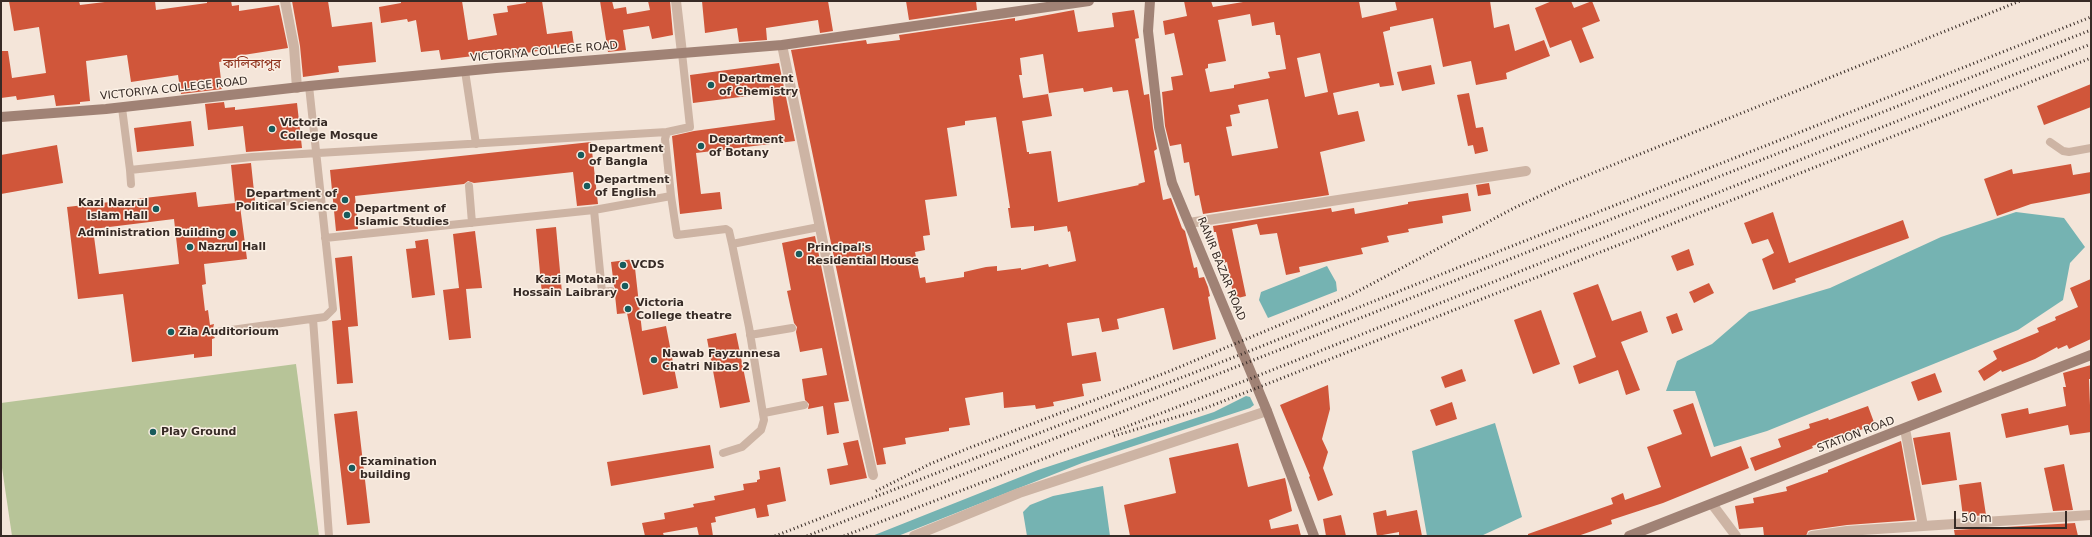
<!DOCTYPE html>
<html>
<head>
<meta charset="utf-8">
<style>
  body { margin:0 }
  #map { position:relative; width:2092px; height:537px; overflow:hidden; background:#f4e5d9; font-family:"DejaVu Sans",sans-serif }
  canvas { display:block }
  .frame { position:absolute; inset:0; border:2px solid #372b26; pointer-events:none }
  .scale { position:absolute; left:1954px; top:511px; width:113px; height:18px; box-sizing:border-box; border:2px solid #372b26; border-top:0; padding-left:5px; font-size:12px; line-height:14px; white-space:nowrap; color:#372b26; -webkit-text-stroke:3px #fbf0e5; paint-order:stroke }
</style>
</head>
<body>
<div id="map">
<canvas width="2092" height="537"></canvas>
<div class="frame"></div>
<div class="scale">50 m</div>
</div>
<script>
const g = document.querySelector('canvas').getContext('2d');
g.lineJoin = 'round';
function fillPath(path, color) { g.fillStyle = color; g.fill(path, 'evenodd'); }
const toPath = rows => new Path2D(rows.map(r => 'M' + r).join(''));
function stroke(path, color, width, dash) { g.strokeStyle = color; g.lineWidth = width; g.lineCap = dash ? 'butt' : 'round'; g.setLineDash(dash || []); g.stroke(path); }
function write(font, color, halo, rows, align = 'center') {
  g.font = font + ' "DejaVu Sans","Noto Sans Bengali",sans-serif'; g.lineWidth = 3; g.setLineDash([]); g.textBaseline = 'middle'; g.strokeStyle = halo; g.fillStyle = color; for (const [text, x, y, turn = 0] of rows) {
    g.save(); g.translate(x, y); g.rotate((+turn || 0) * Math.PI / 180); g.textAlign = isNaN(turn) ? turn : align; if (halo) g.strokeText(text, 0, 0); g.fillText(text, 0, 0); g.restore();
  }
}
const green = toPath([
  [296,364,319,536,12,536,1,461,1,403]
]);
const water = toPath([
  [2016,212,2064,218,2085,247,2070,263,2063,300,2018,330,1767,431,1714,447,1695,391,1666,391,1677,361,1712,344,1749,312,1830,288,1941,237],
  [1327,266,1336,282,1337,291,1268,318,1259,300,1261,292],
  [1246,396,1250,397,1254,405,1250,408,1082,463,898,536,872,536,1038,470,1214,412],
  [1495,423,1522,517,1481,536,1427,536,1412,451],
  [1103,486,1110,536,1027,536,1023,512,1030,505,1053,496]
]);
const building = toPath([
  [9,1,79,1,80,5,113,1,155,1,156,10,207,3,207,1,231,1,232,6,239,5,239,11,279,5,288,48,237,56,237,59,219,62,222,89,181,94,178,75,131,82,127,55,86,61,90,101,80,102,80,104,56,106,54,95,17,100,16,96,1,98,1,51,8,51,12,78,46,73,39,27,14,31],
  [292,1,328,1,332,27,372,22,376,62,338,66,339,72,303,77,300,46],
  [401,1,462,1,468,40,497,35,493,14,508,12,507,6,526,3,526,1,542,1,547,34,572,31,574,45,514,55,514,51,441,60,439,50,421,52,416,20,408,22,407,19,381,23,379,7,401,3],
  [600,1,612,1,614,9,626,7,627,14,650,10,648,1,670,1,673,35,652,39,649,26,623,30,626,50,608,52],
  [702,1,828,1,833,31,820,33,818,20,766,28,767,40,739,42,737,28,705,33],
  [906,1,976,1,977,10,909,20],
  [1184,1,1211,1,1213,7,1249,1,1359,1,1362,18,1397,10,1395,1,1490,1,1494,28,1509,24,1515,51,1544,40,1550,56,1506,73,1507,79,1476,85,1471,61,1443,67,1433,18,1390,27,1390,30,1383,32,1394,85,1380,87,1379,83,1333,93,1338,115,1358,111,1365,141,1320,152,1329,195,1203,214,1199,195,1195,196,1189,162,1184,163,1181,144,1170,146,1165,126,1162,92,1173,90,1171,77,1183,75,1174,33,1165,35,1163,21,1187,16],
  [1250,14,1252,26,1274,22,1276,35,1280,35,1286,69,1268,72,1270,78,1234,85,1234,88,1210,92,1205,69,1208,68,1208,64,1226,61,1218,20],
  [1320,53,1328,92,1305,97,1297,58],
  [1268,99,1278,148,1232,156,1226,127,1232,126,1230,115,1240,113,1238,105],
  [1552,1,1571,1,1574,8,1592,1,1600,21,1582,28,1594,58,1580,63,1571,40,1550,48,1535,8],
  [1074,10,1078,32,1114,27,1112,13,1134,10,1139,38,1135,39,1144,95,1149,94,1153,128,1157,149,1154,151,1163,200,1171,198,1182,228,1185,231,1194,268,1197,267,1199,278,1204,277,1208,287,1210,296,1208,297,1216,339,1173,350,1164,308,1162,308,1117,319,1119,329,1102,332,1099,318,1067,323,1072,356,1096,352,1101,381,1082,384,1084,396,1053,402,1054,406,1036,409,1035,405,1004,408,1003,392,965,398,970,425,949,428,949,431,905,438,906,444,883,448,886,464,877,465,791,50,866,40,867,44,900,40,899,35,1015,18,1015,21],
  [1043,54,1049,93,1083,88,1084,92,1112,87,1113,92,1128,90,1145,182,1138,184,1139,185,1058,202,1051,151,1029,154,1029,152,1027,152,1022,121,1052,116,1048,94,1023,98,1019,75,1022,75,1020,58],
  [996,117,1010,208,1008,208,1011,228,1034,226,1034,231,1067,226,1068,232,1070,231,1076,261,1049,267,1048,264,1021,270,1021,268,997,271,997,266,986,267,964,272,964,277,926,283,925,277,920,278,915,252,925,250,923,236,930,235,925,200,957,196,947,128,965,125,965,121],
  [779,63,795,141,696,153,701,194,720,192,722,209,680,214,672,136,694,131,775,120,772,93,693,103,690,75],
  [1431,65,1435,84,1402,91,1397,72],
  [2091,84,2091,107,2044,125,2037,106],
  [1469,93,1476,128,1483,127,1488,151,1475,154,1473,145,1468,146,1457,95],
  [224,102,225,108,235,107,235,110,297,103,302,148,246,152,243,126,208,130,205,104],
  [191,121,194,146,137,152,134,128],
  [591,142,598,204,577,206,573,172,474,183,468,181,464,184,355,196,358,229,336,231,330,170],
  [57,145,63,183,1,194,1,155],
  [251,163,255,201,248,205,240,206,247,259,204,264,206,284,202,285,205,311,208,310,210,325,214,324,212,333,215,338,212,339,212,356,194,358,194,354,132,362,123,294,78,299,67,207,196,192,198,207,235,203,231,165],
  [174,219,179,264,99,274,93,229],
  [2071,164,2073,175,2091,172,2091,193,2031,204,1997,216,1984,179,2012,169,2013,174],
  [1489,183,1491,194,1478,196,1476,185],
  [1468,193,1471,211,1442,216,1443,223,1408,229,1409,232,1387,236,1389,242,1361,248,1363,254,1299,267,1300,272,1286,275,1277,233,1260,235,1257,224,1232,229,1246,296,1234,299,1227,262,1223,263,1216,232,1214,232,1213,226,1331,208,1332,212,1354,208,1355,214,1408,204,1408,202],
  [1773,212,1789,263,1903,220,1909,238,1795,279,1796,282,1773,290,1762,259,1774,253,1768,239,1752,244,1744,223],
  [556,227,562,293,542,295,536,229],
  [475,231,482,288,466,289,471,338,449,340,443,290,459,288,453,234],
  [815,236,849,401,834,403,839,433,827,435,823,406,808,409,809,404,805,400,802,379,827,375,822,348,800,352,796,332,797,327,794,323,787,291,791,290,782,243],
  [428,239,435,295,412,298,406,249,416,248,415,241],
  [1689,249,1694,265,1677,271,1671,256],
  [352,256,358,326,348,327,353,383,337,384,332,321,341,320,335,258],
  [634,259,642,331,666,326,678,388,643,395,627,313,617,314,615,295,616,290,614,286,611,262],
  [2091,279,2091,339,2069,349,2067,345,2058,349,2057,347,2035,359,2002,372,2001,370,1984,381,1978,371,1997,359,1993,351,2039,332,2037,328,2056,320,2055,317,2078,307,2070,288],
  [1709,283,1714,293,1694,303,1689,292],
  [1598,284,1612,321,1641,311,1648,332,1621,342,1640,390,1626,395,1618,370,1579,384,1573,366,1596,357,1573,293],
  [1541,310,1560,364,1533,374,1514,320],
  [1677,313,1683,330,1672,334,1666,317],
  [736,333,750,402,720,408,707,339],
  [2091,365,2091,379,2089,379,2091,432,2070,435,2068,425,2006,438,2001,414,2028,408,2029,414,2066,406,2063,387,2066,387,2063,373],
  [1462,369,1466,381,1445,388,1441,377],
  [1935,373,1942,392,1918,401,1911,382],
  [1328,385,1330,409,1322,439,1328,452,1323,468,1333,495,1318,501,1309,477,1310,476,1280,405],
  [1452,402,1457,419,1436,426,1430,410],
  [1693,403,1711,457,1741,446,1749,468,1663,503,1611,520,1612,524,1578,536,1528,536,1528,534,1613,504,1611,498,1623,493,1625,500,1661,487,1647,447,1682,434,1673,410],
  [1868,406,1875,425,1812,446,1813,448,1755,471,1750,458,1781,447,1778,439,1810,428,1809,424,1828,418,1829,420],
  [357,411,370,523,347,525,334,414],
  [1950,432,1957,480,1922,485,1913,438],
  [858,440,867,478,830,485,827,469,848,465,843,443],
  [1901,441,1915,520,1847,525,1811,530,1808,531,1806,536,1764,536,1763,527,1739,529,1735,506,1754,503,1753,498,1787,491,1786,487,1828,472,1828,470],
  [1238,443,1248,487,1285,478,1292,511,1269,520,1271,529,1298,524,1301,536,1130,536,1124,505,1176,493,1169,458],
  [710,445,714,468,611,486,607,462],
  [2064,464,2073,510,2053,511,2044,468],
  [780,467,786,501,767,505,769,516,757,518,755,508,715,517,716,522,711,523,713,536,699,536,697,527,663,533,664,536,645,536,642,523,665,519,664,513,694,507,693,504,715,500,714,496,744,490,743,484,757,482,757,480,760,479,759,471],
  [1981,482,1986,515,1963,517,1959,485],
  [1386,510,1387,516,1417,510,1422,536,1399,536,1399,532,1377,536,1373,513],
  [1341,515,1346,536,1326,536,1323,519],
  [2075,523,2078,536,1955,536,1954,530]
]);
const lane = toPath([
  [465,71,476,144],
  [122,108,130,170],
  [2050,142,2063,151,2069,152,2091,148],
  [131,184,130,170,252,157,667,132],
  [469,186,472,223],
  [671,196,677,235,726,229,729,231,732,244,749,327,764,420,761,430,742,447,723,453],
  [253,207,321,196],
  [594,210,602,292,611,291],
  [325,238,594,210,671,196,665,139,667,132,690,127,682,53],
  [732,244,819,227],
  [313,319,329,536],
  [217,332,325,317,333,309,309,86],
  [750,335,792,328],
  [764,413,804,405]
]);
const street = toPath([
  [285,1,294,47,297,88],
  [676,1,682,53],
  [782,45,855,396,873,475],
  [1189,223,1526,171],
  [1905,429,1923,526],
  [1712,504,1736,536],
  [914,536,1019,493,1267,411],
  [1812,536,1847,531,2091,515]
]);
const secondary = toPath([
  [1150,1,1148,31,1159,127,1172,183,1267,411,1314,536],
  [1,117,106,109,309,86,496,68,782,45,1089,1],
  [1629,536,2091,355]
]);
const rail = toPath([
  [1114,436,1203,409,1257,388,2091,58],
  [876,491,930,464,969,448,1170,371,1349,296,1516,207,1568,183,2020,1],
  [775,536,1242,354,1502,250,2091,17],
  [807,536,2091,30],
  [844,536,1252,378,2091,44]
]);
const markers = [
  [711,85,4,"#185b5c"],
  [272,129,4,"#185b5c"],
  [701,146,4,"#185b5c"],
  [581,155,4,"#185b5c"],
  [587,186,4,"#185b5c"],
  [345,200,4,"#185b5c"],
  [156,209,4,"#185b5c"],
  [347,215,4,"#185b5c"],
  [233,233,4,"#185b5c"],
  [190,247,4,"#185b5c"],
  [799,254,4,"#185b5c"],
  [623,265,4,"#185b5c"],
  [625,286,4,"#185b5c"],
  [628,309,4,"#185b5c"],
  [171,332,4,"#185b5c"],
  [654,360,4,"#185b5c"],
  [153,432,4,"#185b5c"],
  [352,468,4,"#185b5c"]
];
const streetNames = [
  ["VICTORIYA COLLEGE ROAD",544,52,-5],
  ["VICTORIYA COLLEGE ROAD",174,89,-6],
  ["RANIR BAZAR ROAD",1221,269,68],
  ["STATION ROAD",1856,435,-21]
];
const poiNames = [
  ["Department",719,79],
  ["of Chemistry",719,92],
  ["Victoria",280,123],
  ["College Mosque",280,136],
  ["Department",709,140],
  ["of Botany",709,153],
  ["Department",589,149],
  ["of Bangla",589,162],
  ["Department",595,180],
  ["of English",595,193],
  ["Department of",337,194,"right"],
  ["Political Science",337,207,"right"],
  ["Kazi Nazrul",148,203,"right"],
  ["Islam Hall",148,216,"right"],
  ["Department of",355,209],
  ["Islamic Studies",355,222],
  ["Administration Building",225,233,"right"],
  ["Nazrul Hall",198,247],
  ["Principal's",807,248],
  ["Residential House",807,261],
  ["VCDS",631,265],
  ["Kazi Motahar",617,280,"right"],
  ["Hossain Laibrary",617,293,"right"],
  ["Victoria",636,303],
  ["College theatre",636,316],
  ["Zia Auditorioum",179,332],
  ["Nawab Fayzunnesa",662,354],
  ["Chatri Nibas 2",662,367],
  ["Play Ground",161,432],
  ["Examination",360,462],
  ["building",360,475]
];
const quarterNames = [
  ["কালিকাপুর",252,65]
];
fillPath(green, '#b7c498');
fillPath(water, '#75b3b2');
fillPath(building, '#d0563a');
stroke(lane, '#cdb4a4', 8);
stroke(street, '#cdb4a4', 10);
stroke(secondary, '#a08275', 10);
stroke(rail, '#372b26', 3, [1, 3]);
for (const [x, y, r, color] of markers) { const dot = new Path2D(); dot.arc(x, y, r, 0, 2 * Math.PI); g.fillStyle = color; g.fill(dot); stroke(dot, '#fbf0e5', 1.5); }
write('11px', '#372b26', '#fbf0e5', streetNames);
write('bold 11px', '#372b26', '#fbf0e5', poiNames, 'left');
write('13px', '#8d2e18', '#fbf0e5', quarterNames);
</script>
</body>
</html>
